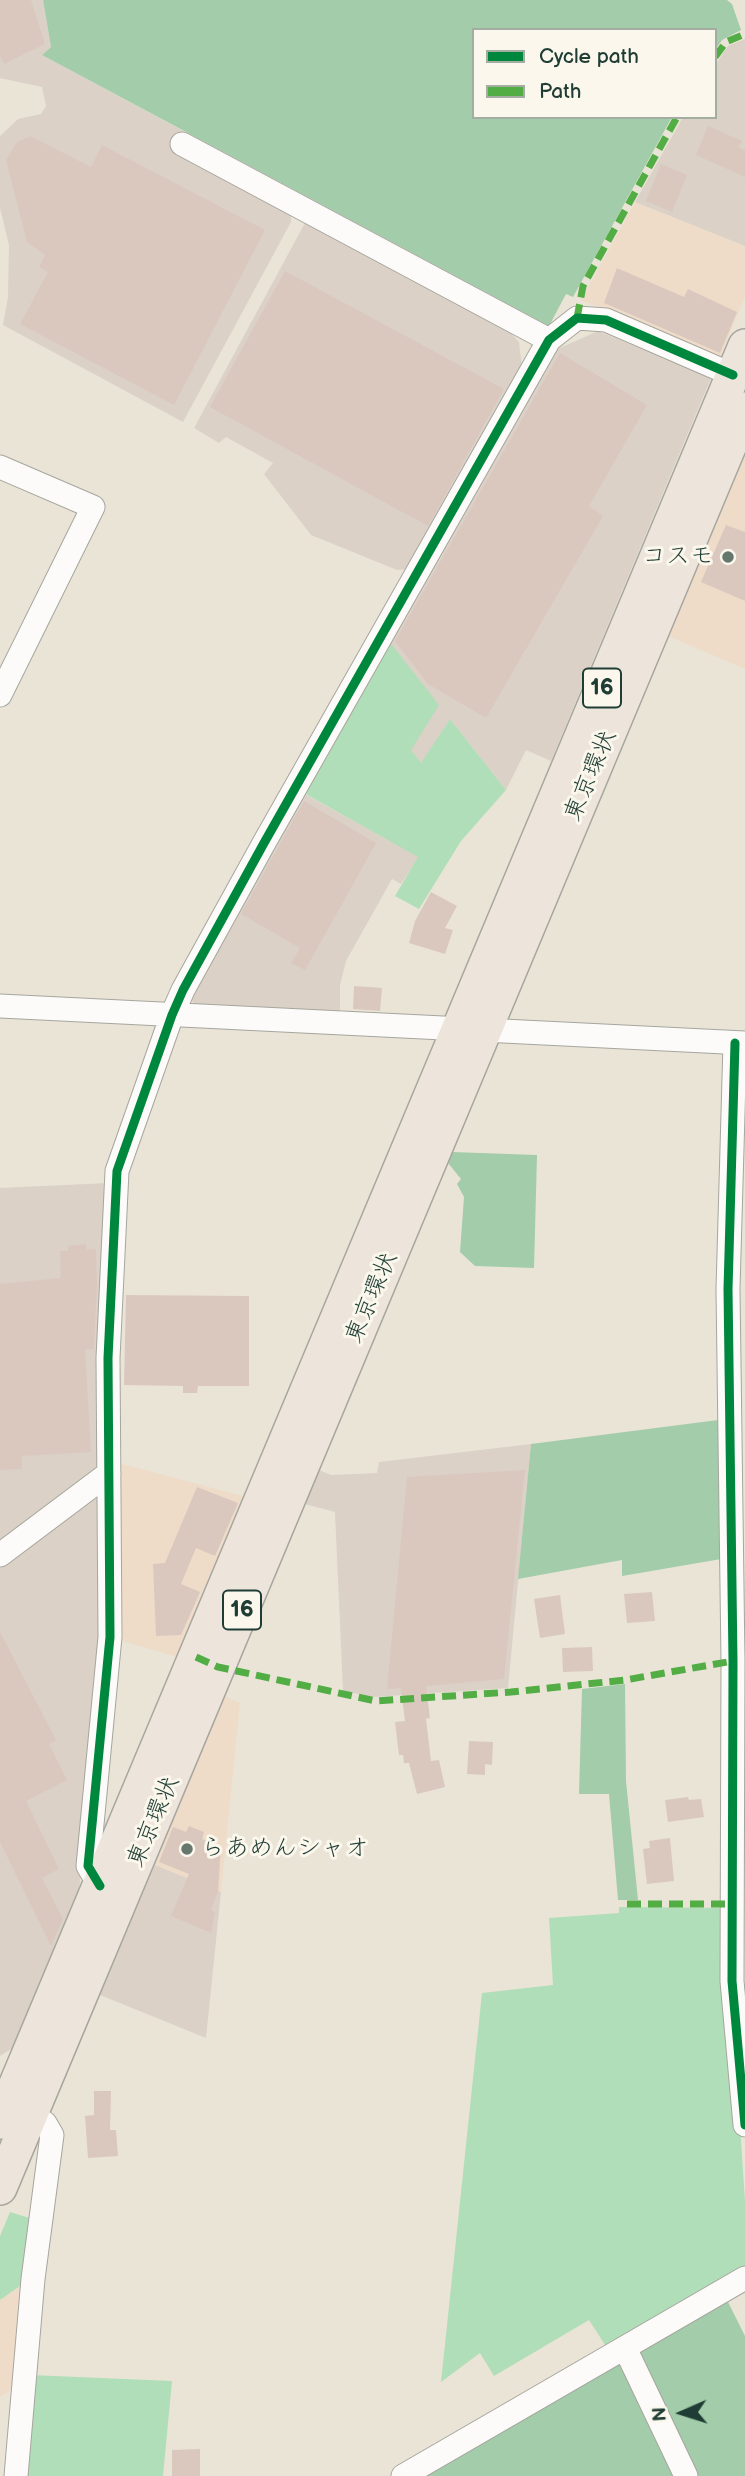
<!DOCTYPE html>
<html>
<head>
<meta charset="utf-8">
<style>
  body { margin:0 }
  #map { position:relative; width:745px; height:2476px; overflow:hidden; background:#eae4d7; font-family:"Balsamiq Sans",sans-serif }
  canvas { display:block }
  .legend { position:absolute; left:472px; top:28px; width:245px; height:91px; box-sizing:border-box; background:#fbf7ec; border:2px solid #a3ada2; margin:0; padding:9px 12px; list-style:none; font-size:21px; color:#1f3d34 }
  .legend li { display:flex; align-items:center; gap:14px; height:35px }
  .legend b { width:35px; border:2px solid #a3ada2 }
  .north { position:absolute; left:647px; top:2378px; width:70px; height:70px; -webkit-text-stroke:5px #fbf7ec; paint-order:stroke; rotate:267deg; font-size:19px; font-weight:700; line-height:28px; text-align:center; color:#1f3d34 }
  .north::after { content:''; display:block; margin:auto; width:24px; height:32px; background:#1f3d34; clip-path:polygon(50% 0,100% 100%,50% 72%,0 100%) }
</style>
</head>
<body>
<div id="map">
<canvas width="745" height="2476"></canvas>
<ul class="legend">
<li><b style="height:9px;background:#00873e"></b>Cycle path</li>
<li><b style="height:9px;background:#52ad45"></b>Path</li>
</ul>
<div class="north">N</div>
</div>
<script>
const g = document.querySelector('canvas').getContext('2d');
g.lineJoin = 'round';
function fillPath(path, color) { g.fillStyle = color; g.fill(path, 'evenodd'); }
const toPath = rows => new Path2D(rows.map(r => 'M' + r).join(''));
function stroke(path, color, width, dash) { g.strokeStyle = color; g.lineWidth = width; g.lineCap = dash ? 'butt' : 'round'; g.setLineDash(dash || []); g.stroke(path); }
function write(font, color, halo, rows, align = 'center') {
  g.font = font + ' "Balsamiq Sans","Klee One",sans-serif'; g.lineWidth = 6; g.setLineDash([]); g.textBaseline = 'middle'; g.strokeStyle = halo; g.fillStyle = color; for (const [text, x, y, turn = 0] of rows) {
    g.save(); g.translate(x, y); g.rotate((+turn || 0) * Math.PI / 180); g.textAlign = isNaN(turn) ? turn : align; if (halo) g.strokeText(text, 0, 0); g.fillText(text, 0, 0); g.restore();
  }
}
const built = toPath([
  [635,202,745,246,745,297,720,357,581,300],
  [744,455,745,455,745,669,668,636],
  [115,1462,243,1496,177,1657,116,1639],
  [224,1696,240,1703,221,1892,155,1865],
  [30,2279,20,2384,0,2397,0,2300]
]);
const industrial = toPath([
  [0,0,43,0,51,47,42,55,187,133,177,154,291,213,291,222,183,422,3,325,8,297,9,245,0,208,0,136,18,119,41,114,46,106,42,87,0,78],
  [745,39,745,246,635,202,683,117,715,117,715,65,728,46],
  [306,221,508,330,519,342,522,367,409,569,397,570,311,535,264,474,273,463,226,437,219,443,194,428],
  [598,331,711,378,551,761,526,750,506,790,450,719,421,764,411,750,388,640,553,351],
  [301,792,419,857,401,884,392,879,346,961,340,985,340,1011,194,1004,188,994],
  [109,1183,103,1464,0,1540,0,1188],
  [531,1444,508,1688,374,1697,343,1691,335,1512,305,1504,319,1470,331,1475,377,1473,379,1462],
  [95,1498,104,1502,104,1630,79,1891,13,2048,0,2056,0,1568],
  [155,1865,221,1892,206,2038,100,1995]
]);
const green = toPath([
  [388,640,439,705,411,750,421,763,450,719,506,790,461,841,419,909,395,896,418,857,302,792],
  [619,1907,726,1908,745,2202,745,2274,609,2351,589,2320,494,2376,480,2353,441,2382,482,1993,553,1985,549,1918,619,1913],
  [10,2212,36,2220,30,2279,0,2300,0,2236],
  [30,2375,172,2381,163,2476,21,2476]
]);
const forest = toPath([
  [43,0,727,0,732,4,741,30,722,40,715,50,715,30,474,30,474,117,672,117,573,297,566,294,549,326,42,55,51,47],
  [452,1152,537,1155,534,1268,475,1266,460,1252,464,1197,457,1184,461,1179,448,1163],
  [726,1419,727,1558,622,1576,622,1560,518,1579,531,1444],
  [625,1684,626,1781,638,1900,618,1900,609,1794,579,1794,582,1689],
  [726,2298,745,2336,745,2476,689,2476,631,2351],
  [624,2354,681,2476,410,2476]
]);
const building = toPath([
  [0,0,31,0,45,44,4,64,0,56],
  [708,126,742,141,738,147,745,150,745,177,696,155],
  [30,136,91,167,102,145,265,230,174,405,20,324,48,272,39,267,45,255,27,242,6,160,17,142],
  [661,164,687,175,672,212,646,201],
  [617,268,684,297,688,289,737,312,720,353,604,303],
  [285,271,504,389,428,526,210,407],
  [560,353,647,405,589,506,603,516,486,718,428,684,395,641],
  [726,525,745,532,745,601,701,582],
  [304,801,376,843,305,970,291,963,300,948,241,914],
  [431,892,457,906,445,928,453,930,445,954,409,943,415,921],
  [354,986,382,988,380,1011,353,1009],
  [86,1244,87,1250,96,1249,97,1285,94,1349,85,1350,91,1452,22,1456,22,1469,0,1470,0,1284,61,1278,60,1251,68,1251,68,1246],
  [126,1295,249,1296,249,1386,198,1386,197,1393,183,1393,183,1386,124,1385],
  [525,1470,504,1679,426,1686,430,1718,426,1719,431,1761,439,1760,445,1787,417,1794,409,1763,404,1763,403,1755,399,1755,395,1722,405,1721,401,1688,387,1689,407,1477],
  [197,1487,238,1503,215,1556,196,1548,181,1584,200,1592,181,1635,156,1636,153,1564,165,1563],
  [652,1592,655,1621,627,1623,624,1594],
  [560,1595,565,1634,540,1638,534,1599],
  [0,1632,56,1740,49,1744,67,1780,26,1801,59,1869,42,1878,63,1919,51,1946,0,1842],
  [592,1647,593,1671,563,1672,562,1648],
  [469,1741,493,1742,492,1765,485,1764,485,1775,467,1774],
  [688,1797,689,1800,701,1799,704,1817,668,1822,665,1800],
  [189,1826,204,1832,202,1839,221,1846,218,1892,211,1910,215,1912,211,1933,171,1916,189,1874,159,1862,173,1827,186,1832],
  [670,1838,674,1881,647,1884,643,1849,650,1848,649,1841],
  [94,2091,111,2091,110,2130,116,2130,118,2156,88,2158,85,2116,94,2115],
  [200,2449,200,2476,172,2476,172,2450]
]);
const minor = toPath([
  [182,144,549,340],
  [0,467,93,507,0,695],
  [0,1006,745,1043],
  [735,1043,728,1289,733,1661,732,1981,745,2125],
  [0,1555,109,1473],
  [100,1886,88,1866,110,1637,108,1358,117,1171,172,1015,183,990,264,843,549,340,577,318,606,320,733,375],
  [625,2348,686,2476],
  [16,2476,33,2279,52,2135,45,2123,19,2111],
  [403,2476,745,2278]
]);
const highway = toPath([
  [0,2122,745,346],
  [0,2188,745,409]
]);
const quiet = toPath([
  [715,57,726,42,745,34],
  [577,318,583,286,677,117],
  [196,1657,218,1667,376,1701,511,1692,625,1680,733,1661],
  [627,1904,731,1904]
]);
const cycleway = toPath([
  [735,1043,728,1289,733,1661,732,1981,745,2125],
  [100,1886,88,1866,110,1637,108,1358,117,1171,172,1015,183,990,264,843,549,340,577,318,606,320,733,375]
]);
const markers = [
  [728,557,7,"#66776d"],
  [187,1849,7,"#66776d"]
];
const shields = [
  [602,688,38],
  [242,1610,38]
];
const shieldNames = [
  ["16",602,688],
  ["16",242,1610]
];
const poiNames = [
  ["コスモ",714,557],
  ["らあめんシャオ",201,1849,"left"]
];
const streetNames = [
  ["東京環状",591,776,-67],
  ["東京環状",372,1298,-67],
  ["東京環状",154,1822,-67]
];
fillPath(built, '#eedcc9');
fillPath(industrial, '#dbd1c7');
fillPath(green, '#b0deb8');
fillPath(forest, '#a2ccaa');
fillPath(building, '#dac8bf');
stroke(minor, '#a6a69e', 25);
stroke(highway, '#a6a69e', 36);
stroke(minor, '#fcfbf9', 23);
stroke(highway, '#ede5dc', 33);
stroke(quiet, '#52ad45', 7, [14, 7]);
stroke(cycleway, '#00873e', 9);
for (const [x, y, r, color] of markers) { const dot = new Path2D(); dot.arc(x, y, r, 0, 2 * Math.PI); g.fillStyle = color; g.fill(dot); stroke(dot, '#fbf7ec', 2.5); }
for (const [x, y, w] of shields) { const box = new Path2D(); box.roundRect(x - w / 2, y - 19.5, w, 39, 5); g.fillStyle = '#fbf7ec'; g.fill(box); stroke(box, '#1f3d34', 2); }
write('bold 23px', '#1f3d34', null, shieldNames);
write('24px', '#1f3d34', '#fbf7ec', poiNames, 'right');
write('24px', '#1f3d34', '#fbf7ec', streetNames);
</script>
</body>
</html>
